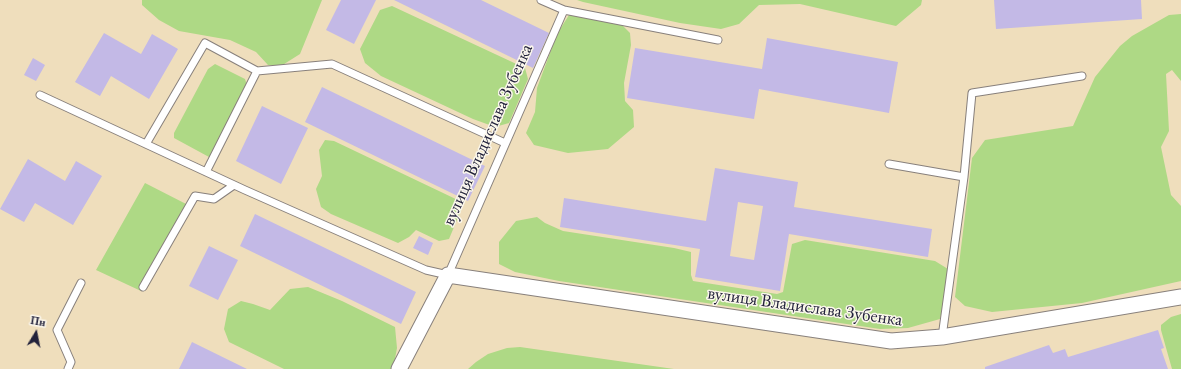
<!DOCTYPE html>
<html>
<head>
<meta charset="utf-8">
<style>
  body { margin:0 }
  #map { position:relative; width:1181px; height:369px; overflow:hidden; background:#efdebc; font-family:"EB Garamond",serif }
  canvas { display:block }
  .north { position:absolute; left:16px; top:313px; width:40px; height:40px; -webkit-text-stroke:3px #fbf7ec; paint-order:stroke; rotate:10deg; font-size:11px; font-weight:700; line-height:16px; text-align:center; color:#22223b }
  .north::after { content:''; display:block; margin:auto; width:14px; height:18px; background:#22223b; clip-path:polygon(50% 0,100% 100%,50% 72%,0 100%) }
</style>
</head>
<body>
<div id="map">
<canvas width="1181" height="369"></canvas>
<div class="north">Пн</div>
</div>
<script>
const g = document.querySelector('canvas').getContext('2d');
g.lineJoin = 'round';
function fillPath(path, color) { g.fillStyle = color; g.fill(path, 'evenodd'); }
const toPath = rows => new Path2D(rows.map(r => 'M' + r).join(''));
function stroke(path, color, width, dash) { g.strokeStyle = color; g.lineWidth = width; g.lineCap = dash ? 'butt' : 'round'; g.setLineDash(dash || []); g.stroke(path); }
function write(font, color, halo, rows, align = 'center') {
  g.font = font + ' "EB Garamond",serif'; g.lineWidth = 3; g.setLineDash([]); g.textBaseline = 'middle'; g.strokeStyle = halo; g.fillStyle = color; for (const [text, x, y, turn = 0] of rows) {
    g.save(); g.translate(x, y); g.rotate((+turn || 0) * Math.PI / 180); g.textAlign = isNaN(turn) ? turn : align; if (halo) g.strokeText(text, 0, 0); g.fillText(text, 0, 0); g.restore();
  }
}
const green = toPath([
  [142,0,322,0,300,54,281,66,268,65,256,52,230,40,179,31,159,20,142,5],
  [577,0,922,0,921,5,896,26,800,4,759,5,739,24,721,29,680,23,583,2],
  [392,6,525,68,528,79,509,123,495,127,473,119,381,76,365,63,360,49,380,10],
  [1181,14,1181,81,1172,70,1166,74,1169,131,1161,147,1171,195,1181,206,1181,281,1082,303,992,312,965,306,955,297,972,158,985,140,1073,126,1095,77,1120,46,1132,36,1169,15],
  [569,15,622,25,630,33,631,45,624,83,625,101,633,110,634,127,608,149,568,153,534,145,526,133,535,112,537,88,557,34],
  [215,64,245,79,247,85,212,155,209,157,174,138,174,133,208,69],
  [325,140,334,141,462,202,462,208,449,239,439,241,416,230,409,237,398,243,331,214,321,207,316,189,322,176,319,150],
  [145,183,190,206,141,291,96,270],
  [537,217,545,223,563,231,674,248,691,252,691,275,693,281,777,294,783,292,792,244,805,240,935,261,948,269,946,293,940,319,908,328,880,329,559,281,515,272,499,264,499,242,516,221],
  [308,287,342,301,395,327,397,348,394,364,391,369,284,369,229,342,224,329,228,309,241,301,253,304,270,310,290,289],
  [1181,314,1181,369,1172,369,1161,330,1161,325,1171,317],
  [520,347,674,369,468,369,476,362,488,354,507,348]
]);
const building = toPath([
  [341,0,376,0,354,44,326,30],
  [394,0,481,0,549,33,533,68],
  [994,0,1141,0,1142,19,996,29],
  [104,33,141,54,152,34,178,49,149,99,111,76,100,96,75,82],
  [767,38,898,62,889,113,759,89,754,119,627,98,635,48,762,69],
  [33,58,45,65,36,81,24,75],
  [322,87,485,166,468,201,305,122],
  [262,106,308,128,281,184,236,161],
  [28,159,65,181,76,161,102,176,73,225,35,203,24,222,0,209],
  [715,168,798,182,794,207,932,229,928,257,789,234,780,291,695,277,700,249,560,227,564,198,706,221],
  [738,202,763,206,754,260,730,256],
  [255,214,416,292,401,324,240,246],
  [419,236,433,243,428,255,413,248],
  [209,246,238,260,218,300,189,286],
  [1158,330,1164,348,1161,349,1168,369,985,369,985,367,1049,345,1053,353,1065,349,1068,357],
  [192,342,247,369,179,369]
]);
const service = toPath([
  [541,0,564,10,718,40],
  [257,71,332,64,505,143],
  [40,95,245,190,426,270,448,275,564,10],
  [146,144,205,43,257,71,206,172],
  [889,164,964,177,942,337],
  [964,177,972,93,1082,76],
  [143,287,195,196,214,199,234,185],
  [68,369,71,362,57,330,81,283]
]);
const minor = toPath([
  [399,369,448,275,891,341,942,337,1181,297]
]);
const streetNames = [
  ["вулиця Владислава Зубенка",488,135,-66],
  ["вулиця Владислава Зубенка",805,307,8]
];
fillPath(green, '#aed985');
fillPath(building, '#c3b9e6');
stroke(service, '#88807c', 9);
stroke(minor, '#88807c', 17);
stroke(service, '#fff', 7);
stroke(minor, '#fff', 15);
write('18px', '#22223b', '#fbf7ec', streetNames);
</script>
</body>
</html>
